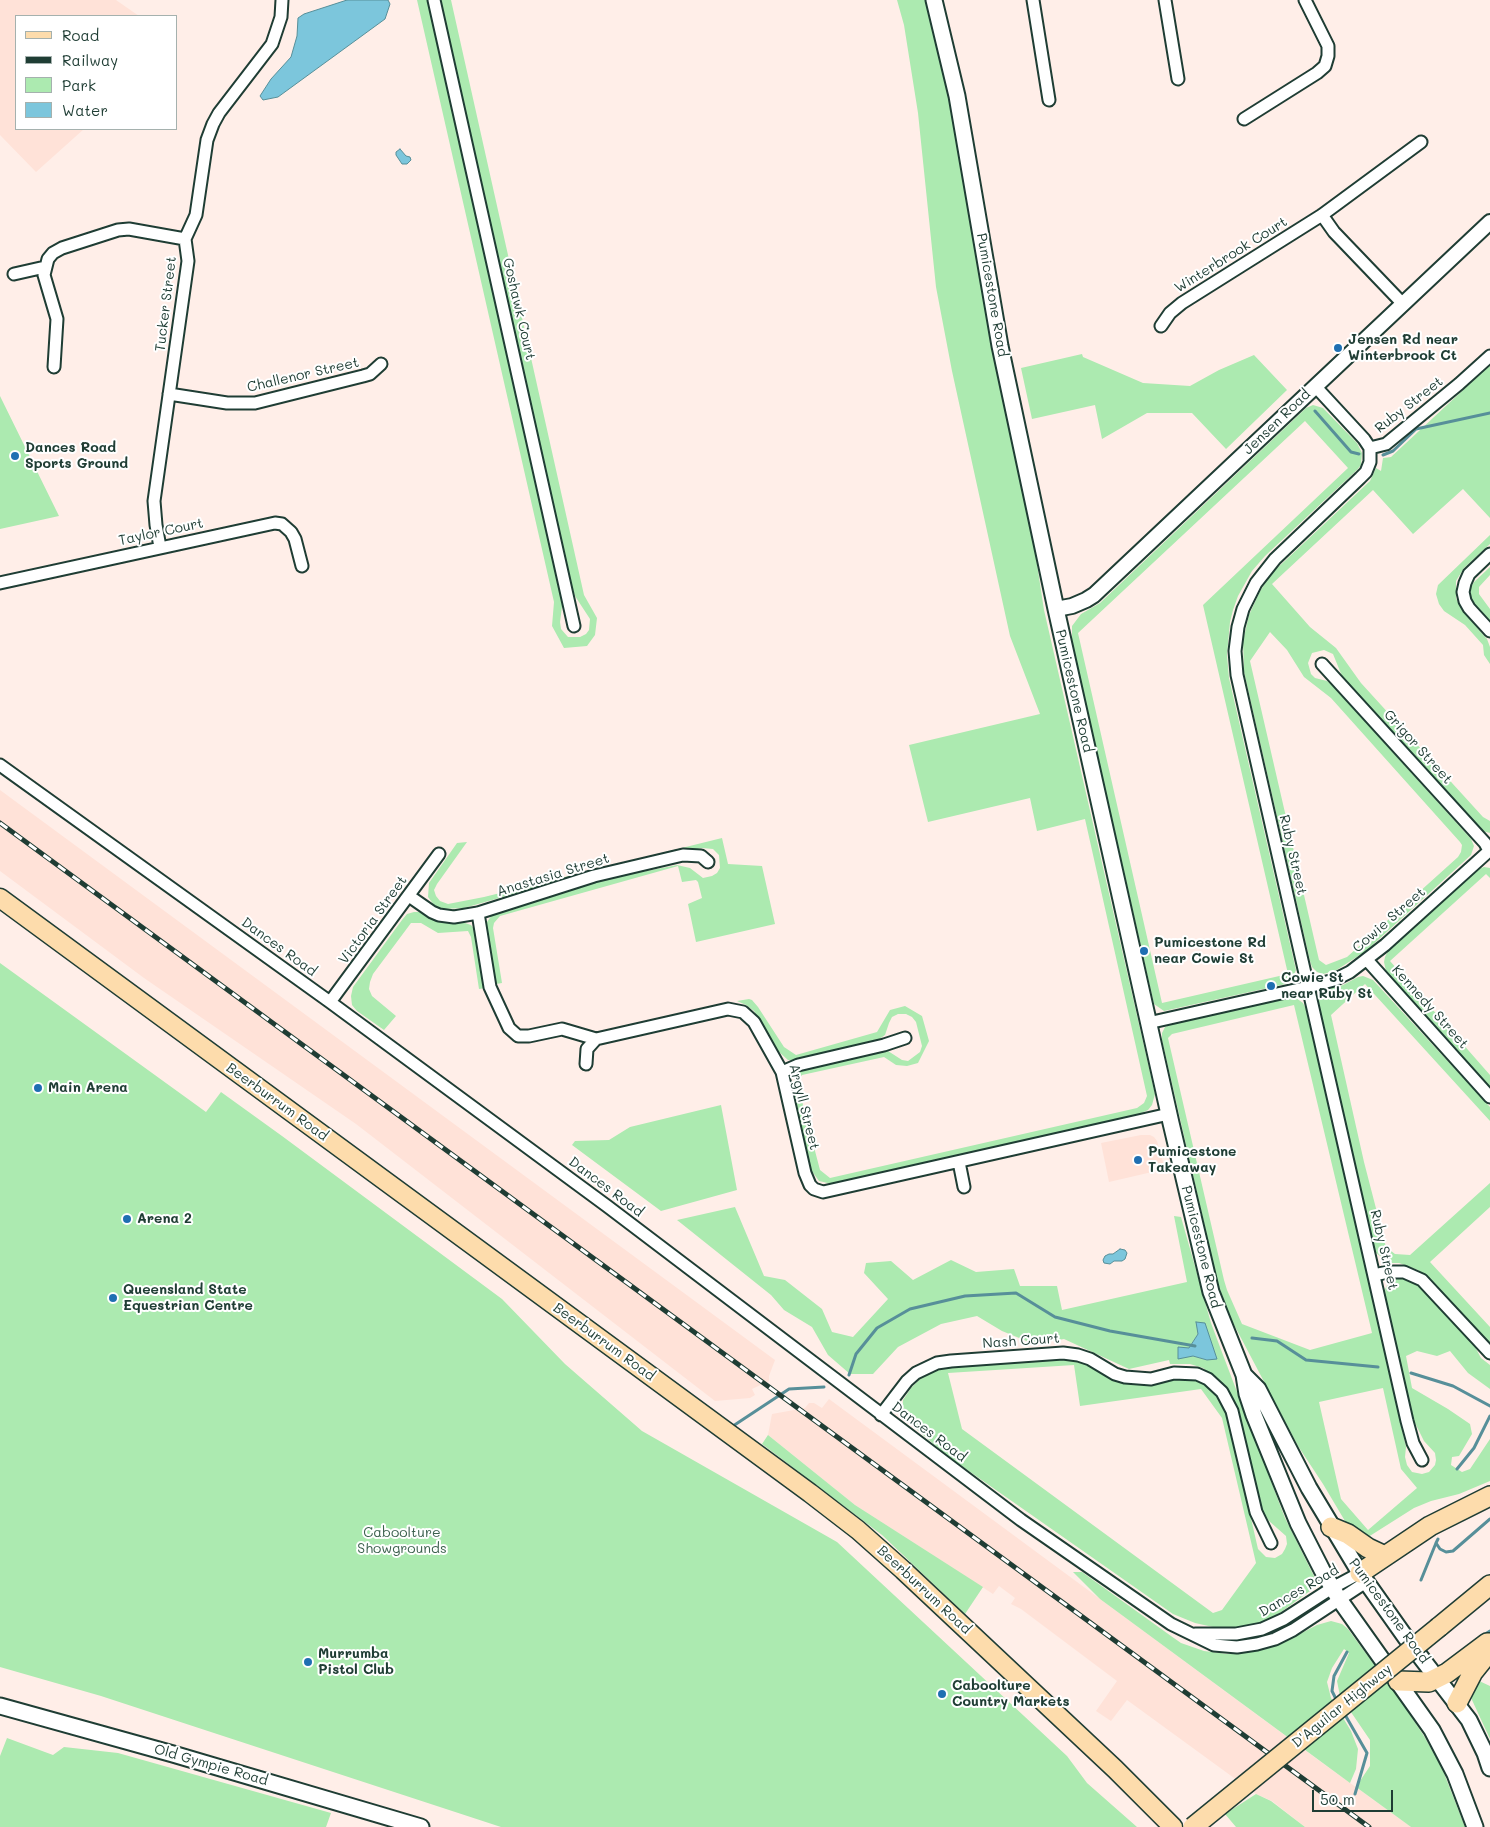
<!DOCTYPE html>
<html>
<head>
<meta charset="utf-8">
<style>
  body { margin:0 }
  #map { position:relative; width:1490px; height:1827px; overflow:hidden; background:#ffeee8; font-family:Mali,sans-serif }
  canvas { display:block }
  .legend { position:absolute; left:15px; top:15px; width:162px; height:115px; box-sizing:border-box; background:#fff; border:1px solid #a5b1ae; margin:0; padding:6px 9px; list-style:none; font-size:15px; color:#1f3d34 }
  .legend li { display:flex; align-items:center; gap:10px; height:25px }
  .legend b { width:25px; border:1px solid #a5b1ae }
  .scale { position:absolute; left:1312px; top:1790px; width:81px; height:22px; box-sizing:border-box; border:2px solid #1f3d34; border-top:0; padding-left:6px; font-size:15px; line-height:18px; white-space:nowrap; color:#1f3d34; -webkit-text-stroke:4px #fff; paint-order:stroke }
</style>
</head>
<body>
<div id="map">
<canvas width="1490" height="1827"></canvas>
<ul class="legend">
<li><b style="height:6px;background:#fddcac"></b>Road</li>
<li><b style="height:6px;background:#1f3d34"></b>Railway</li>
<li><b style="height:14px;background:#aceab0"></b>Park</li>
<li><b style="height:14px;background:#7cc6dc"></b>Water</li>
</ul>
<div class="scale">50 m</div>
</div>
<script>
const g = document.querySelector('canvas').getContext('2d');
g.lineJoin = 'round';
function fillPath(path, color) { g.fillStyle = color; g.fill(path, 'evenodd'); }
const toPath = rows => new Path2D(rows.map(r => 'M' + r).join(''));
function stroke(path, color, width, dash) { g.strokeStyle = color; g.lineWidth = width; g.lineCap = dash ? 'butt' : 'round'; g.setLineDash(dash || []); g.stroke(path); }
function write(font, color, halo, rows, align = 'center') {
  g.font = font + ' Mali,sans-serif'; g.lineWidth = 4; g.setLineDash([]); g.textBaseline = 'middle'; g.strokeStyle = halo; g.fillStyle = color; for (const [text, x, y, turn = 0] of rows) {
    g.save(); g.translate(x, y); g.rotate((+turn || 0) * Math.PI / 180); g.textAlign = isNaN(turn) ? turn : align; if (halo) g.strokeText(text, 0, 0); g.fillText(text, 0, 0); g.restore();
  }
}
const built = toPath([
  [0,0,116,0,139,16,16,16,16,129,84,129,36,172,0,135],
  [0,790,775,1360,769,1376,769,1381,752,1389,755,1395,750,1398,715,1401,356,1124,144,978,0,871],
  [1141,1135,1150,1135,1154,1137,1157,1141,1165,1169,1109,1182,1101,1143],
  [829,1399,1317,1759,1411,1827,1305,1827,1272,1801,1256,1794,1127,1700,1111,1721,1096,1711,1117,1681,1021,1609,1011,1604,1015,1598,999,1586,993,1594,855,1505,768,1435,772,1414,805,1408,809,1403,814,1403,822,1408]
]);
const green = toPath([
  [417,0,429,0,563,599,560,622,561,629,568,637,580,637,586,634,589,630,590,619,575,596,569,577,440,0,451,0,584,595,597,618,595,635,587,646,564,648,552,626,554,602],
  [897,0,927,0,947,79,960,148,992,349,1035,551,1044,610,1155,1094,1152,1105,1148,1110,1137,1115,832,1184,819,1181,811,1170,792,1086,796,1075,804,1069,882,1051,888,1051,902,1060,908,1061,920,1052,922,1046,916,1022,912,1017,906,1014,898,1014,892,1017,889,1023,885,1035,875,1042,794,1060,788,1060,778,1051,754,1011,746,1005,737,1001,749,999,752,1000,758,1007,784,1047,796,1055,877,1032,890,1010,905,1006,922,1016,929,1041,918,1063,907,1066,896,1065,884,1057,802,1075,797,1082,820,1170,830,1178,1137,1108,1144,1103,1147,1096,1085,819,1037,831,1030,798,928,822,909,745,1040,714,1010,636,952,371,936,287,918,113,904,25],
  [1082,354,1083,357,1143,383,1190,386,1219,370,1254,355,1287,390,1226,449,1192,413,1147,413,1102,439,1095,405,1032,419,1021,368],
  [1490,365,1490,518,1463,489,1413,534,1373,490,1272,584,1310,627,1336,648,1361,683,1483,817,1490,821,1490,833,1482,831,1342,676,1333,654,1324,650,1312,653,1308,663,1311,674,1315,678,1327,681,1331,684,1471,839,1474,846,1471,855,1366,951,1335,971,1323,974,1317,972,1312,967,1310,961,1244,672,1243,641,1249,615,1260,591,1273,572,1370,481,1376,468,1381,471,1383,458,1391,457],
  [1270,632,1287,650,1304,677,1331,698,1460,842,1462,845,1461,852,1458,857,1347,957,1326,965,1319,960,1250,661],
  [0,396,59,516,0,529],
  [1313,405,1323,408,1357,443,1362,453,1361,465,1357,470,1265,556,1252,571,1238,596,1233,610,1230,622,1227,655,1229,678,1296,970,1291,981,1286,984,1164,1011,1154,1004,1072,643,1072,626,1081,614,1100,603,1306,408],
  [1305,421,1348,468,1203,605,1288,974,1162,1003,1078,633],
  [1490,535,1490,544,1464,568,1456,581,1456,598,1461,609,1487,639,1490,647,1490,664,1484,655,1483,645,1465,625,1444,611,1439,604,1436,594,1438,585],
  [1490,567,1490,575,1479,587,1479,594,1490,609,1490,621,1473,603,1471,597,1470,589,1474,582],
  [722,838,728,864,762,866,775,924,696,942,688,904,702,898,698,882,696,880,682,882,678,866,500,916,494,923,493,928,502,983,496,984,487,928,487,922,494,912,606,879,677,865,690,868,703,878,712,876,717,873,720,868,719,855,713,849,702,848,605,868,464,908,442,909,434,905,428,897,429,883,457,843,467,842,437,884,434,890,436,896,440,901,448,904,484,897],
  [1484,867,1490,868,1490,878,1486,874,1390,961,1490,1075,1490,1087,1386,971,1384,962,1385,957,1388,951,1479,869],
  [414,912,419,912,442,923,465,923,471,925,475,930,486,988,479,989,471,937,468,931,438,933,421,923,411,923,373,974,370,982,369,989,372,996,396,1016,384,1030,357,1011,352,1005,351,996,353,987,402,920,407,914],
  [0,963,206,1112,221,1092,282,1136,502,1299,565,1364,642,1431,837,1542,1067,1756,1087,1783,1137,1827,501,1827,101,1696,0,1667],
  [1363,976,1373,980,1490,1107,1490,1121,1365,984,1331,1015,1364,1162,1386,1247,1395,1254,1410,1255,1490,1183,1490,1207,1430,1262,1490,1327,1490,1345,1439,1289,1418,1270,1399,1263,1389,1263,1375,1252,1319,1005,1319,999,1326,990,1343,985,1358,977],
  [1289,998,1296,998,1303,1003,1306,1009,1406,1447,1405,1457,1407,1465,1412,1472,1422,1474,1429,1472,1435,1465,1436,1460,1435,1453,1424,1441,1414,1421,1386,1302,1385,1289,1389,1282,1400,1277,1417,1283,1473,1343,1481,1358,1490,1365,1490,1389,1468,1373,1450,1351,1437,1356,1417,1351,1406,1356,1412,1388,1448,1409,1470,1424,1472,1434,1459,1456,1452,1457,1451,1465,1462,1472,1470,1469,1490,1439,1490,1481,1459,1494,1431,1501,1414,1508,1365,1539,1345,1521,1323,1484,1298,1446,1232,1321,1225,1303,1218,1284,1162,1040,1162,1033,1165,1027,1170,1025],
  [1294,1005,1372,1333,1310,1350,1242,1324,1227,1290,1224,1280,1168,1038,1172,1034],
  [1383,1388,1401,1469,1417,1488,1368,1530,1341,1499,1319,1402],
  [721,1105,737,1190,661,1211,572,1145,575,1141,609,1140,630,1127],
  [735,1207,764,1276,785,1280,822,1309,832,1332,853,1337,888,1299,864,1273,866,1263,891,1261,913,1280,951,1260,976,1272,1014,1269,1020,1286,1057,1286,1062,1310,1187,1282,1174,1216,1181,1217,1211,1323,1223,1355,1285,1518,1314,1576,1314,1585,1310,1591,1277,1615,1260,1623,1242,1627,1213,1627,1195,1623,1173,1614,946,1455,906,1420,902,1412,903,1400,911,1388,922,1377,935,1370,949,1365,1072,1358,1088,1363,1110,1377,1174,1376,1190,1377,1203,1382,1215,1391,1228,1418,1258,1549,1266,1557,1275,1558,1282,1554,1285,1549,1287,1544,1286,1536,1269,1521,1262,1510,1241,1420,1232,1397,1225,1385,1203,1368,1190,1364,1170,1364,1169,1360,1129,1369,1064,1339,1034,1344,1002,1331,977,1316,941,1324,898,1347,873,1374,850,1374,828,1355,812,1327,784,1310,771,1295,677,1220],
  [1198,1334,1207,1360,1193,1356,1189,1348],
  [1074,1365,1080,1406,1201,1389,1222,1418,1256,1563,1222,1610,1213,1613,962,1429,948,1373],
  [768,1435,855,1505,983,1587,965,1614,882,1535,762,1444],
  [1073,1572,1082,1572,1171,1636,1181,1643,1204,1651,1228,1654,1266,1649,1292,1638,1317,1625,1331,1621,1342,1624,1348,1629,1401,1701,1424,1736,1442,1768,1465,1827,1411,1827,1356,1787,1370,1766,1370,1740,1340,1696,1337,1681,1349,1653,1344,1649,1332,1668,1327,1682,1331,1698,1351,1731,1358,1749,1356,1769,1350,1783,1100,1599],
  [1477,1680,1490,1686,1490,1739,1472,1700,1471,1694],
  [7,1738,53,1755,64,1747,118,1753,331,1813,326,1827,0,1827,0,1756],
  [1256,1794,1271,1801,1305,1827,1236,1827,1225,1814]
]);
const water = toPath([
  [347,0,388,0,390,4,385,19,278,97,263,100,260,96,271,79,291,57,297,36,298,18,304,14,347,0],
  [400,149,406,156,410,157,411,160,407,164,402,164,396,155,396,152,400,149],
  [1120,1249,1125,1250,1127,1253,1125,1259,1122,1261,1114,1261,1110,1264,1104,1263,1103,1260,1105,1256,1109,1254,1113,1254,1120,1249],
  [1196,1322,1205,1323,1217,1359,1207,1360,1193,1356,1178,1359,1178,1347,1189,1348,1198,1334,1196,1322]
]);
const stream = toPath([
  [1315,411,1351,452,1359,454],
  [1383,455,1393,451,1416,429,1490,413],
  [1252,1338,1277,1341,1306,1360,1378,1367],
  [1411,1373,1453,1386,1490,1406],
  [849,1375,856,1354,877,1328,910,1309,965,1296,1016,1293,1055,1317,1110,1331,1195,1346],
  [733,1426,789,1389,824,1387],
  [1457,1469,1474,1448,1490,1416],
  [1438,1539,1436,1543,1440,1549,1446,1552,1453,1551,1490,1519],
  [1421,1580,1436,1543],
  [1482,1636,1490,1631],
  [1337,1701,1332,1691,1334,1676,1347,1652],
  [1344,1713,1367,1753,1355,1794]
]);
const minor = toPath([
  [434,0,574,626],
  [1033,0,1049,100],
  [1165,0,1178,79],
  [1244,119,1317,73,1325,66,1328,56,1328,46,1305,0],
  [1322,215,1334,232,1403,304],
  [14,274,45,267],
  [1161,326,1170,313,1182,303,1322,215,1421,142],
  [54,367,57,319,44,275,48,259,53,253,62,248,118,230,129,229,185,239],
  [1315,386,1364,439,1370,448,1370,462,1366,472,1360,478,1275,559,1256,583,1243,609,1238,627,1235,651,1237,675,1407,1421,1413,1443,1422,1460],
  [169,394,227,403,255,403,363,376,370,374,381,364],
  [1370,448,1386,444,1459,384,1490,356],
  [160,547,156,525,154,501,188,261,185,239,196,215,207,140,213,124,219,113,272,44,281,17,282,0],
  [1490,554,1469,574,1465,583,1463,592,1465,601,1469,608,1490,631],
  [0,583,275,523,282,524,291,532,295,539,302,566],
  [1322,664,1485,843,1490,852],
  [0,765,330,1002,607,1206,1021,1520,1171,1624,1214,1645,1237,1647,1257,1644,1275,1639,1293,1630,1366,1582],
  [409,896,432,912,439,915,454,917,478,913,594,876,683,855,701,856,708,862],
  [478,913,490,987,509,1028,518,1036,529,1036,562,1029,596,1039],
  [1367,960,1490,1097],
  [330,1002,439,854],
  [1148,1023,1308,987,1334,980,1350,972,1385,945,1490,850],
  [586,1064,587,1049,596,1039,728,1009,743,1012,754,1022,782,1072,805,1173,810,1185,814,1189,823,1192,1169,1114],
  [782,1072,798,1065,884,1045,905,1038],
  [959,1162,964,1187],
  [1374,1275,1388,1272,1404,1272,1422,1280,1490,1353],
  [881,1415,907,1381,916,1373,937,1363,951,1361,1063,1353,1078,1355,1090,1359,1115,1374,1125,1377,1151,1379,1174,1373,1197,1374,1208,1379,1222,1392,1232,1411,1256,1512,1271,1543],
  [1195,1634,1236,1634,1262,1629,1284,1619,1332,1588,1360,1573]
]);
const tertiary = toPath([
  [1056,609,1072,606,1086,600,1094,595,1490,222]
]);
const secondary = toPath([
  [934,0,957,96,1000,346,1056,609,1171,1123,1211,1292,1244,1375,1247,1394,1254,1415,1298,1523,1322,1570,1339,1599,1432,1730,1455,1774,1475,1827],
  [1244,1375,1258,1389,1309,1488,1360,1573,1406,1638,1469,1720,1485,1753,1490,1768],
  [0,1706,173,1754,421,1827]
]);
const primary = toPath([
  [0,898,810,1493,858,1530,903,1570,1115,1769,1173,1827]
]);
const trunk = toPath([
  [1331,1527,1348,1534,1368,1548,1385,1556],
  [1360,1573,1430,1526,1490,1496],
  [1439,1627,1490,1585],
  [1398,1681,1429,1682,1447,1673,1487,1643,1490,1643],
  [1457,1703,1473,1672,1490,1651]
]);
const rail = toPath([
  [0,823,1369,1827]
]);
const trunkBridge = toPath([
  [1193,1827,1439,1627]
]);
const markers = [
  [1338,348,5,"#1f6fb2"],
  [15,456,5,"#1f6fb2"],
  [1144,951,5,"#1f6fb2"],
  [1271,986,5,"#1f6fb2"],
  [38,1088,5,"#1f6fb2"],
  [1138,1160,5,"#1f6fb2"],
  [127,1219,5,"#1f6fb2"],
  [113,1298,5,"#1f6fb2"],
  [308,1662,5,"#1f6fb2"],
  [942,1694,5,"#1f6fb2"]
];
const streetNames = [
  ["Winterbrook Court",1231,255,-32],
  ["Pumicestone Road",992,295,80],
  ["Tucker Street",166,304,-83],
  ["Goshawk Court",519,309,77],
  ["Challenor Street",303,375,-13],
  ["Ruby Street",1409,405,-38],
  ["Jensen Road",1277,422,-44],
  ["Taylor Court",161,532,-12],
  ["Pumicestone Road",1074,691,77],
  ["Grigor Street",1418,747,48],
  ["Ruby Street",1293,855,77],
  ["Anastasia Street",553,875,-17],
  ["Victoria Street",373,920,-54],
  ["Cowie Street",1389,920,-41],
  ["Dances Road",279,947,36],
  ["Kennedy Street",1430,1007,48],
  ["Beerburrum Road",277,1102,36],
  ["Argyll Street",804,1107,76],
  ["Dances Road",606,1187,37],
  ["Pumicestone Road",1201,1247,76],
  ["Ruby Street",1384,1250,77],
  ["Nash Court",1021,1341,-4],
  ["Beerburrum Road",604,1342,36],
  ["Dances Road",929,1432,37],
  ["Beerburrum Road",924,1590,43],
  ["Dances Road",1299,1591,-30],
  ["Pumicestone Road",1389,1611,54],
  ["D'Aguilar Highway",1342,1706,-39],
  ["Old Gympie Road",211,1765,16]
];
const poiNames = [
  ["Jensen Rd near",1348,340],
  ["Winterbrook Ct",1348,356],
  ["Dances Road",25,448],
  ["Sports Ground",25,464],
  ["Pumicestone Rd",1154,943],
  ["near Cowie St",1154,959],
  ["Cowie St",1281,978],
  ["near Ruby St",1281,994],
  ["Main Arena",48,1088],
  ["Pumicestone",1148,1152],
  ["Takeaway",1148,1168],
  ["Arena 2",137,1219],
  ["Queensland State",123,1290],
  ["Equestrian Centre",123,1306],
  ["Murrumba",318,1654],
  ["Pistol Club",318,1670],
  ["Caboolture",952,1686],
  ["Country Markets",952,1702]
];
const parkNames = [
  ["Caboolture",402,1533],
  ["Showgrounds",402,1549]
];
fillPath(built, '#ffe2d8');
fillPath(green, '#aceab0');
fillPath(water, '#7cc6dc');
stroke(water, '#578f99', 1);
stroke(stream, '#578f99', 3);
stroke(minor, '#1f3d34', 15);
stroke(tertiary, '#1f3d34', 18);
stroke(secondary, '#1f3d34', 19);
stroke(primary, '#1f3d34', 21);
stroke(trunk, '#1f3d34', 22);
stroke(minor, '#fff', 11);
stroke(tertiary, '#fff', 14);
stroke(secondary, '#fff', 15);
stroke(primary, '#fddcac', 18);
stroke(trunk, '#fddcac', 19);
stroke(rail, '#1f3d34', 5);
stroke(rail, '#fff', 3, [9]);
stroke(trunkBridge, '#1f3d34', 22, []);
stroke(trunkBridge, '#fddcac', 19);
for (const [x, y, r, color] of markers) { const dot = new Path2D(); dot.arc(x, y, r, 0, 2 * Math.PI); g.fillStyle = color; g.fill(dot); stroke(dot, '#fff', 2); }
write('14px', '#1f3d34', '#fff', streetNames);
write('bold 14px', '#1f3d34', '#fff', poiNames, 'left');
write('14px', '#3b604d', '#fff', parkNames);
</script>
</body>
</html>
